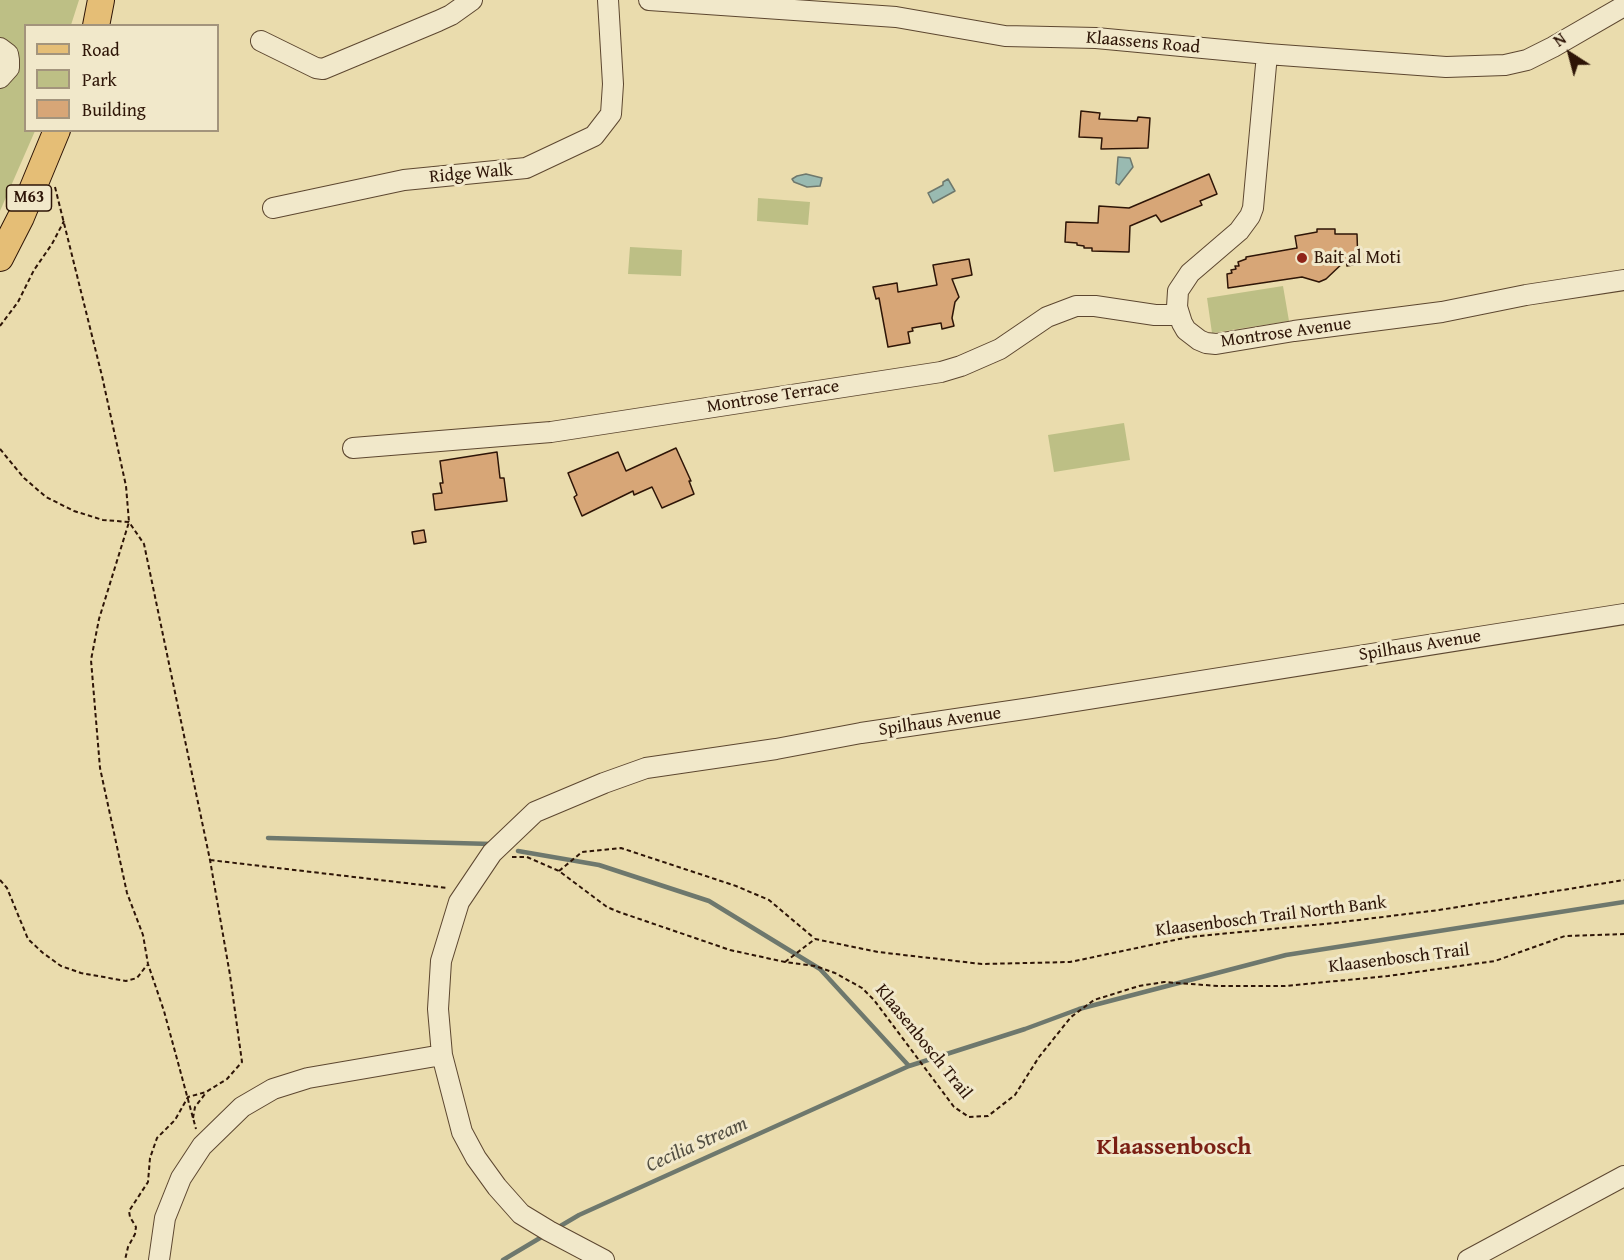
<!DOCTYPE html>
<html>
<head>
<meta charset="utf-8">
<style>
  body { margin:0 }
  #map { position:relative; width:1624px; height:1260px; overflow:hidden; background:#eadcad; font-family:"Gentium Book Plus",serif }
  canvas { display:block }
  .legend { position:absolute; left:24px; top:24px; width:195px; height:108px; box-sizing:border-box; background:#f1e8ca; border:2px solid #a3947c; margin:0; padding:8px 10px; list-style:none; font-size:18px; color:#2e1507 }
  .legend li { display:flex; align-items:center; gap:12px; height:30px }
  .legend b { width:30px; border:2px solid #a3947c }
  .north { position:absolute; left:1540px; top:24px; width:60px; height:60px; -webkit-text-stroke:4px #f1e8ca; paint-order:stroke; rotate:324deg; font-size:16px; font-weight:700; line-height:24px; text-align:center; color:#2e1507 }
  .north::after { content:''; display:block; margin:auto; width:21px; height:27px; background:#2e1507; clip-path:polygon(50% 0,100% 100%,50% 72%,0 100%) }
</style>
</head>
<body>
<div id="map">
<canvas width="1624" height="1260"></canvas>
<ul class="legend">
<li><b style="height:8px;background:#e5be76"></b>Road</li>
<li><b style="height:16px;background:#bdbf85"></b>Park</li>
<li><b style="height:16px;background:#d7a677"></b>Building</li>
</ul>
<div class="north">N</div>
</div>
<script>
const g = document.querySelector('canvas').getContext('2d');
g.lineJoin = 'round';
function fillPath(path, color) { g.fillStyle = color; g.fill(path, 'evenodd'); }
const toPath = rows => new Path2D(rows.map(r => 'M' + r).join(''));
function stroke(path, color, width, dash) { g.strokeStyle = color; g.lineWidth = width; g.lineCap = dash ? 'butt' : 'round'; g.setLineDash(dash || []); g.stroke(path); }
function write(font, color, halo, rows, align = 'center') {
  g.font = font + ' "Gentium Book Plus",serif'; g.lineWidth = 6; g.setLineDash([]); g.textBaseline = 'middle'; g.strokeStyle = halo; g.fillStyle = color; for (const [text, x, y, turn = 0] of rows) {
    g.save(); g.translate(x, y); g.rotate((+turn || 0) * Math.PI / 180); g.textAlign = isNaN(turn) ? turn : align; if (halo) g.strokeText(text, 0, 0); g.fillText(text, 0, 0); g.restore();
  }
}
const green = toPath([
  [0,0,79,0,71,25,26,26,26,130,35,131,0,211],
  [758,198,810,202,808,225,757,221],
  [630,247,682,250,681,276,628,274],
  [1283,286,1289,321,1212,333,1207,298],
  [1124,423,1130,460,1054,472,1048,435]
]);
const water = toPath([
  [1118,157,1130,158,1133,167,1119,185,1116,183,1118,157],
  [806,174,822,178,820,186,807,187,794,182,792,179,797,176,806,174],
  [948,179,955,191,933,203,928,193,943,185,943,182,948,179]
]);
const stream = toPath([
  [268,838,492,844],
  [518,851,599,865,709,901,820,969,909,1066,1025,1029,1079,1009,1286,955,1624,902],
  [557,1228,579,1215,909,1066],
  [503,1260,545,1235]
]);
const building = toPath([
  [1081,111,1100,113,1099,119,1137,121,1138,117,1150,118,1148,148,1101,149,1102,138,1079,137,1081,111],
  [1209,174,1217,194,1200,201,1202,205,1161,222,1156,215,1130,226,1129,252,1092,251,1092,248,1084,248,1084,246,1077,245,1077,243,1065,242,1066,222,1098,223,1099,206,1129,208,1209,174],
  [1317,229,1335,229,1335,234,1357,234,1358,264,1347,266,1346,260,1326,279,1319,282,1302,277,1228,288,1227,274,1232,273,1231,270,1236,269,1235,266,1239,266,1238,262,1246,259,1246,257,1297,248,1295,236,1317,232,1317,229],
  [969,259,972,275,952,279,959,297,955,302,952,318,954,326,942,329,941,323,912,328,913,331,908,332,910,343,888,347,879,298,876,299,873,287,897,283,898,292,937,285,933,265,969,259],
  [676,448,691,481,689,481,694,494,662,508,652,487,634,495,633,491,582,516,574,497,577,495,568,473,618,452,626,471,676,448],
  [497,452,500,478,504,478,507,501,435,510,433,494,442,493,440,483,443,483,440,461,497,452],
  [424,530,426,542,414,544,412,532,424,530]
]);
const path = toPath([
  [55,187,102,376,126,486,129,522,99,619,91,660,100,768,127,893,143,935,148,964,164,1011,196,1129],
  [0,326,18,302,34,270,52,244,64,221],
  [0,449,24,478,46,497,74,511,103,520,129,522,144,544,210,860,230,975,242,1062,227,1079,206,1092,188,1097,175,1120,157,1138,150,1158,148,1182,129,1211,130,1217,136,1227,135,1234,128,1247,125,1260],
  [512,857,527,857,559,871,607,907,619,912,730,950,785,962,815,966,835,973,862,988,874,1000,954,1107,969,1117,988,1116,1015,1095,1039,1057,1071,1017,1094,1000,1139,986,1164,982,1218,986,1285,986,1388,976,1495,961,1565,936,1624,934],
  [210,860,448,888],
  [559,871,582,852,621,848,736,886,769,900,814,938],
  [0,880,7,888,28,939,43,953,61,966,81,973,126,981,137,978,147,965],
  [785,962,815,939,878,952,982,964,1070,962,1189,937,1334,923,1439,910,1624,880],
  [193,1118,195,1107,205,1094]
]);
const minor = toPath([
  [649,0,896,17,1005,36,1096,38,1267,54,1446,67,1505,65,1527,60,1553,47,1624,6],
  [261,41,316,68,323,69,438,21,451,15,472,0],
  [0,48,8,54,9,60,9,68,0,78],
  [1267,54,1253,208,1250,216,1239,231,1190,273,1178,291,1177,307,1182,323,1186,330,1199,340,1206,343,1216,344,1294,331,1442,312,1526,295,1624,280],
  [273,208,404,180,526,168,594,136,611,114,613,84,608,0],
  [353,448,551,432,941,372,961,366,1000,349,1047,317,1076,306,1095,306,1155,315,1178,315],
  [159,1260,165,1218,181,1178,202,1146,242,1107,273,1089,308,1078,442,1055],
  [604,1260,549,1231,521,1214,497,1187,476,1158,462,1132,442,1055,438,1009,441,961,459,902,492,853,535,812,604,783,646,768,776,749,861,733,1031,708,1624,614],
  [1468,1260,1624,1176]
]);
const major = toPath([
  [96,26,101,0],
  [0,258,21,217,57,130]
]);
const markers = [
  [1302,258,6,"#8f2418"]
];
const shields = [
  [29,198,45]
];
const shieldNames = [
  ["M63",29,198]
];
const streetNames = [
  ["Klaassens Road",1143,43,5],
  ["Ridge Walk",471,174,-5],
  ["Montrose Avenue",1286,333,-8],
  ["Montrose Terrace",773,397,-9],
  ["Spilhaus Avenue",1420,646,-9],
  ["Spilhaus Avenue",940,722,-8],
  ["Klaasenbosch Trail North Bank",1271,917,-7],
  ["Klaasenbosch Trail",1399,959,-7],
  ["Klaasenbosch Trail",923,1042,51]
];
const poiNames = [
  ["Bait al Moti",1314,258]
];
const waterNames = [
  ["Cecilia Stream",697,1145,-24]
];
const districtNames = [
  ["Klaassenbosch",1174,1148]
];
fillPath(green, '#bdbf85');
fillPath(water, '#99bab1');
stroke(water, '#6e786d', 1.5);
stroke(stream, '#6e786d', 4.5);
fillPath(building, '#d7a677');
stroke(building, '#2e1507', 1.5);
stroke(minor, '#5d4730', 22);
stroke(major, '#2e1507', 28);
stroke(path, '#2e1507', 2, [4.5, 3]);
stroke(minor, '#f1e8ca', 20);
stroke(major, '#e5be76', 26);
for (const [x, y, r, color] of markers) { const dot = new Path2D(); dot.arc(x, y, r, 0, 2 * Math.PI); g.fillStyle = color; g.fill(dot); stroke(dot, '#f1e8ca', 2); }
for (const [x, y, w] of shields) { const box = new Path2D(); box.roundRect(x - w / 2, y - 13, w, 26, 4.5); g.fillStyle = '#f1e8ca'; g.fill(box); stroke(box, '#2e1507', 1.5); }
write('bold 16px', '#2e1507', null, shieldNames);
write('18px', '#2e1507', '#f1e8ca', streetNames);
write('18px', '#2e1507', '#f1e8ca', poiNames, 'left');
write('italic 20px', '#534f42', '#f1e8ca', waterNames);
write('bold 24px', '#7a1f14', '#f1e8ca', districtNames);
</script>
</body>
</html>
